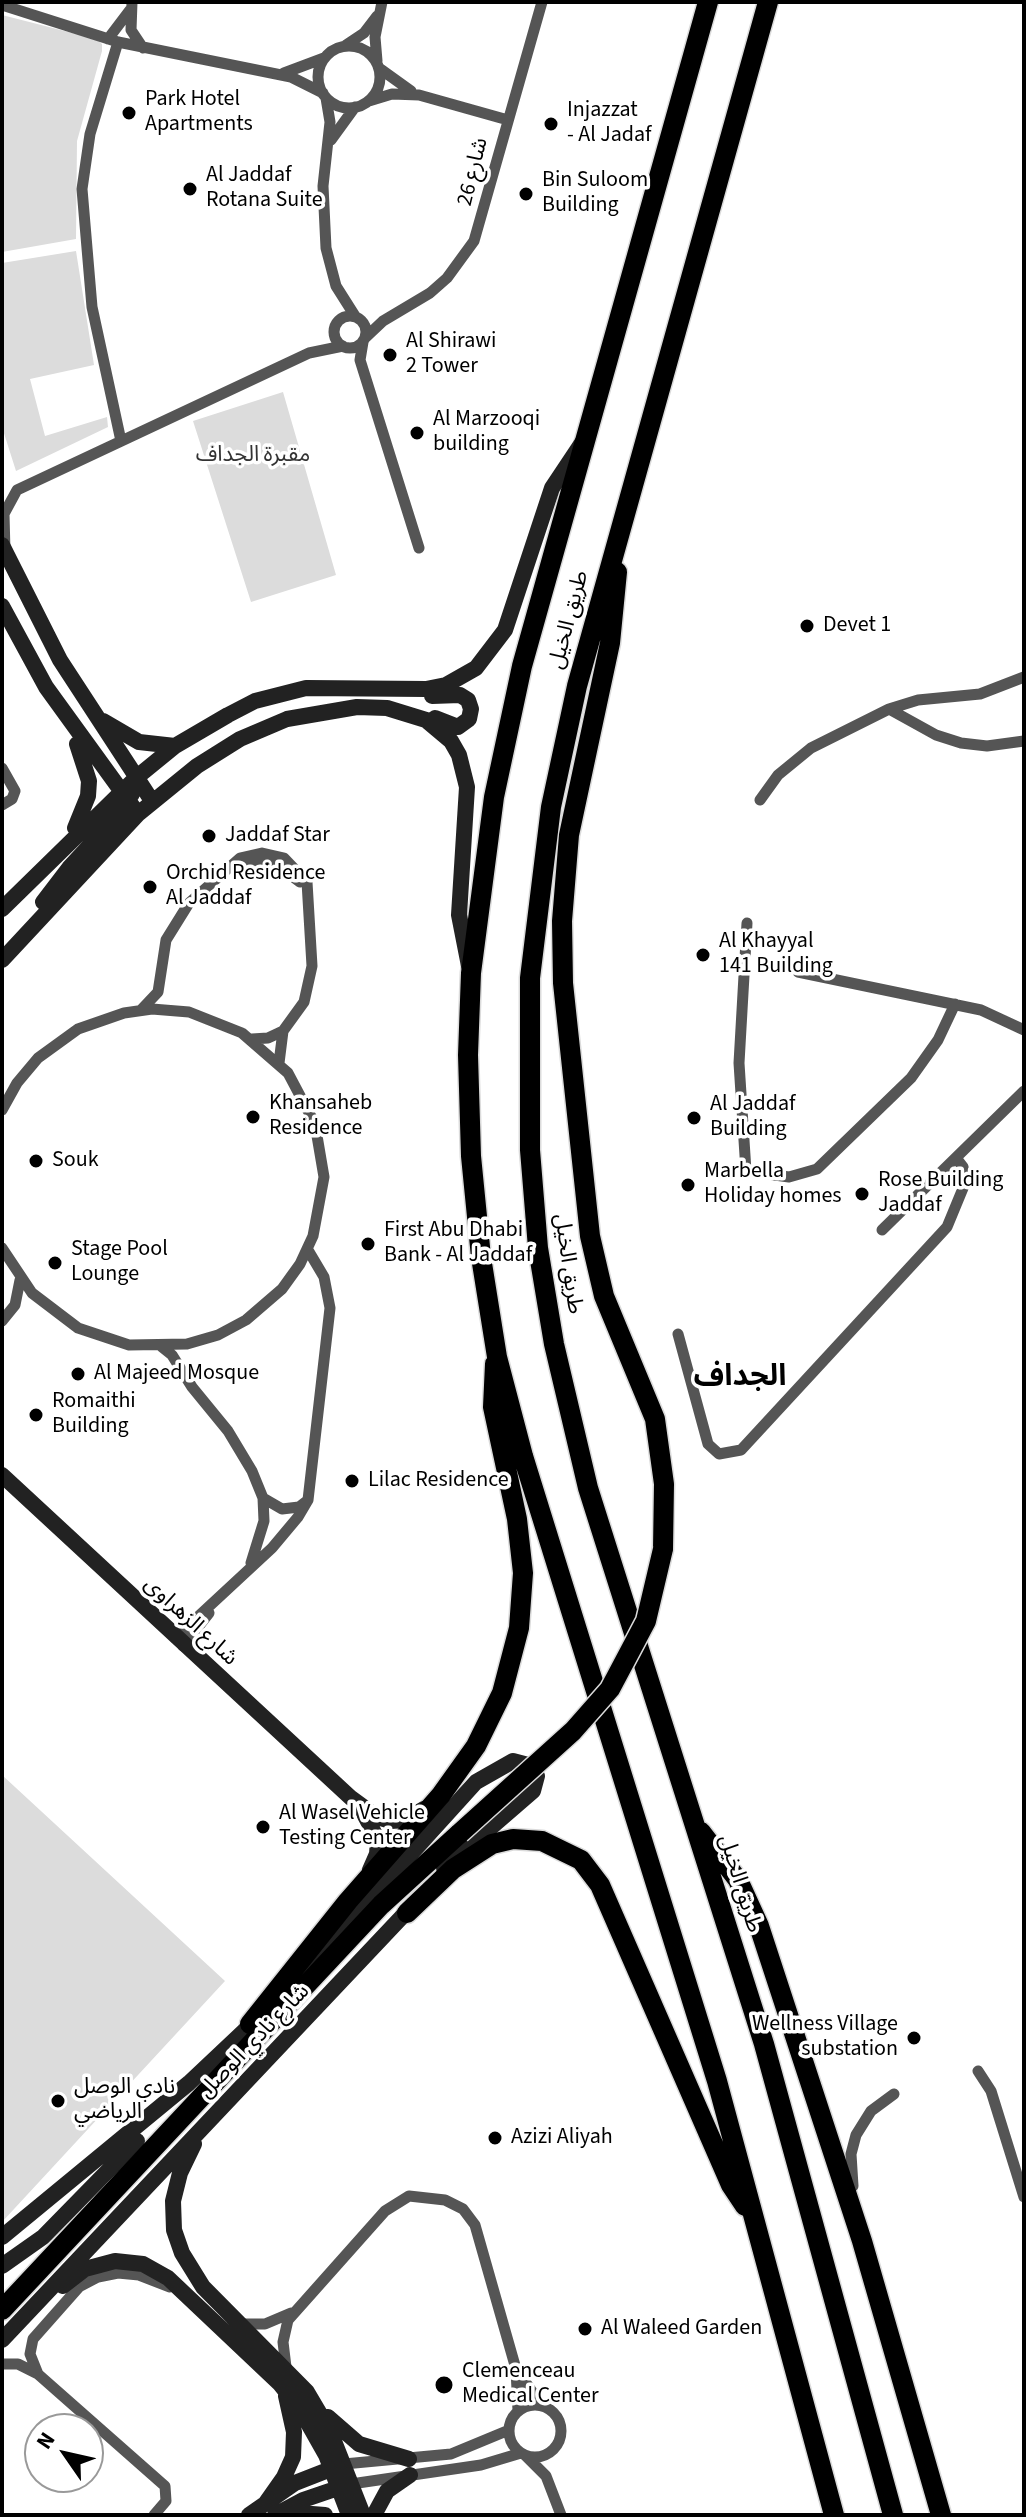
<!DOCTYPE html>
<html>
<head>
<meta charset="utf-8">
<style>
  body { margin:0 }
  #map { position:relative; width:1026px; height:2517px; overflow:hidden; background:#fff; font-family:"Source Sans 3",sans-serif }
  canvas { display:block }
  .frame { position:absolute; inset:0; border:4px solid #000; pointer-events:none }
  .north { position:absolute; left:24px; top:2413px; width:80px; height:80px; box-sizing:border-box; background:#fff; border:2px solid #999; border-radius:50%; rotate:304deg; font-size:22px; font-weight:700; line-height:32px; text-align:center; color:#000 }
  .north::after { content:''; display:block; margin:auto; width:28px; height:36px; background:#000; clip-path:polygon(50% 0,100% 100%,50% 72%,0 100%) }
</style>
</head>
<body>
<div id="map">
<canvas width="1026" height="2517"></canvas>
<div class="frame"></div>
<div class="north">N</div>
</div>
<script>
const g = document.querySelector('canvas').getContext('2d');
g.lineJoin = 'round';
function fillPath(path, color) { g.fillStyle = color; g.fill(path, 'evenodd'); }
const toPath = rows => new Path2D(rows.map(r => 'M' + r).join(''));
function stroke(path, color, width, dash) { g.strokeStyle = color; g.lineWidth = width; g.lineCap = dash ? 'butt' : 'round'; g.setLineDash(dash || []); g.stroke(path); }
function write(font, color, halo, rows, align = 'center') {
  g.font = font + ' "Source Sans 3","Noto Sans Arabic",sans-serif'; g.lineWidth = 7; g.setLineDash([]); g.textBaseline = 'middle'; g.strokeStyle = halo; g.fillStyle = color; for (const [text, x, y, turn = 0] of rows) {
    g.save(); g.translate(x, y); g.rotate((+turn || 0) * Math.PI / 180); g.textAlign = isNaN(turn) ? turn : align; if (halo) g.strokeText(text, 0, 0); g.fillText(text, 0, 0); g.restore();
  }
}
const green = toPath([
  [2,15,96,39,102,44,102,51,77,141,76,239,2,252],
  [76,251,94,365,30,379,45,436,107,417,108,427,16,471,2,427,2,263],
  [283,392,336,575,251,602,193,421],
  [2,1775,225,1981,2,2222]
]);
const street = toPath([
  [132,2,131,30,143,48],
  [2,5,118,42,291,77,323,93],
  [108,39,130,10],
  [118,42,90,134,82,189,92,307,121,441],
  [346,45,364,33,377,16],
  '318 77a31 31 0 1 1 62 0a31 31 0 1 1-62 0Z',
  [377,61,375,37,382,2],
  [379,68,411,91],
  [284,73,324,58],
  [326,98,330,122,323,186,326,248,336,286,355,316],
  [369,101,392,94,419,95,508,120],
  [331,140,355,107],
  '334 332a16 16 0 1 1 32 0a16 16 0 1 1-32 0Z',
  [365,338,383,321,430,293,447,278,474,241,542,2],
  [363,342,360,360,419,548],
  [5,552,4,514,17,490,309,353,343,346],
  [889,709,936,735,961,743,987,746,1024,741],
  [2,768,15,791,12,799,2,805],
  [760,800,778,775,811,748,889,709,918,700,980,694,1024,677],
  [241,865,254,861,276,864,300,882],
  [747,923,739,1063,746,1171,789,1177,817,1169,911,1078,938,1040,955,1004],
  [798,972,981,1010,1024,1030],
  [141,1010,158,992,166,940,189,903,240,858,262,853,284,858,307,882,312,966,304,1002,283,1031,279,1063],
  [252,1039,268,1038,283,1031],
  [2,1110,17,1083,38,1058,78,1029,124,1013,152,1009,189,1012,242,1033,288,1073,315,1124,324,1177,313,1236,300,1264,282,1289,246,1320,218,1335,187,1344,129,1345,78,1328,32,1293,2,1248],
  [882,1230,1024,1091],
  [2,1321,15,1305,20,1280],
  [678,1334,708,1444,719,1454,741,1450,947,1227,966,1181,963,1167,956,1158],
  [162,1347,172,1355,192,1387,228,1431,252,1471,263,1498,264,1521,251,1563],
  [263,1498,282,1509,299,1507,308,1500],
  [175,1638,272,1548,298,1517,308,1500,330,1308,324,1277,308,1250],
  [183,1646,209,1613],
  [978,2071,991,2091,1024,2197],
  [853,2186,851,2154,856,2135,871,2111,894,2094],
  [243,2324,265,2324,291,2313],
  [2,2364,18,2364,38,2374,165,2486,166,2501,154,2515],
  [286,2367,283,2342,288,2320,385,2211,409,2196,445,2200,463,2209,475,2225,516,2369,518,2411],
  [519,2373,542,2406],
  [38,2374,30,2354,33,2339,79,2287,98,2277,118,2273,139,2275,170,2287],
  '509 2431a26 26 0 1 1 52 0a26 26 0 1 1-52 0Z',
  [525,2455,546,2476,561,2515],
  [344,2464,451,2454,509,2430],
  [351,2484,481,2465,521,2453]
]);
const secondary = toPath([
  [2,545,60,660,152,801],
  [2,606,46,687,138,814],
  [432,696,460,695,468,700,471,709,469,719,458,727,435,718],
  [103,721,139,742,175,746],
  [75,828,88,796,89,781,77,744],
  [43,902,69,868,119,814,132,794],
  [2,909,137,777,175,746,228,715,255,701,306,688,426,689,446,685,476,668,505,630,552,488,582,443],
  [2,960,138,814,197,766,240,739,287,719,357,707,387,708,426,720,451,741,459,755,467,787,459,915,469,966],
  [2,1475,351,1798,377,1817,391,1821,405,1820,424,1809],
  [363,1812,378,1840,377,1854,370,1870],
  [293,1984,476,1782,513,1761,532,1766,537,1776,533,1791,444,1868],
  [194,2144,180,2173,173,2201,174,2230,182,2253,203,2287,307,2392,330,2431,363,2515],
  [2,2237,189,2083,259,2017],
  [2,2266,43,2237,137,2141],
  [63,2286,85,2269,115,2261,143,2264,168,2278,280,2384,300,2409,326,2455,349,2515],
  [2,2340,414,1904],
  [328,2417,359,2444,409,2459],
  [265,2504,284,2477,293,2457,294,2432,286,2396],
  [286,2512,325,2515],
  [249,2515,295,2483,341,2465],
  [275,2515,303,2500,347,2485],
  [374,2515,387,2491,410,2475]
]);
const highway = toPath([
  [708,2,522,666,494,797,471,973,468,1055,471,1156,481,1257,497,1357,523,1456,717,2081,834,2515],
  [768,2,577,686,551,807,530,978,530,1150,538,1248,554,1344,588,1488,764,2044,893,2515],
  [617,572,610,643,569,835,562,921,563,983,590,1236,604,1296,655,1419,664,1484,663,1549],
  [701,1832,738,1880,759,1926,862,2241,941,2515],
  [407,1913,453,1869,492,1844,513,1839,542,1841,581,1860,600,1885,731,2185,745,2206],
  [250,2024,348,1901,441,1795,476,1746,502,1693,519,1628,523,1573,517,1519,493,1407,495,1364],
  [2,2310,381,1905,460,1833]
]);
const highwayBridge = toPath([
  [460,1833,573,1731,610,1689,646,1621,663,1549]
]);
const markers = [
  [129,113,8,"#000"],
  [551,124,8,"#000"],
  [190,189,8,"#000"],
  [526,194,8,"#000"],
  [390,355,8,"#000"],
  [417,433,8,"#000"],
  [807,626,8,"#000"],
  [209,836,8,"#000"],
  [150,887,8,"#000"],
  [703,955,8,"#000"],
  [253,1117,8,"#000"],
  [694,1118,8,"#000"],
  [36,1161,8,"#000"],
  [688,1185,8,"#000"],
  [862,1194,8,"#000"],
  [368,1244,8,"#000"],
  [55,1263,8,"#000"],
  [78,1374,8,"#000"],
  [36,1415,8,"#000"],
  [352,1481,8,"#000"],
  [263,1827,8,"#000"],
  [914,2038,8,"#000"],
  [58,2101,8,"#000"],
  [495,2138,8,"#000"],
  [585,2329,8,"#000"],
  [444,2385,10,"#000"]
];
const poiNames = [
  ["Park Hotel",145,100],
  ["Apartments",145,125],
  ["Injazzat",567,111],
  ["- Al Jadaf",567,136],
  ["Al Jaddaf",206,176],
  ["Rotana Suite",206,201],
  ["Bin Suloom",542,181],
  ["Building",542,206],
  ["Al Shirawi",406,342],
  ["2 Tower",406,367],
  ["Al Marzooqi",433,420],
  ["building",433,445],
  ["Devet 1",823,626],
  ["Jaddaf Star",225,836],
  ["Orchid Residence",166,874],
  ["Al Jaddaf",166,899],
  ["Al Khayyal",719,942],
  ["141 Building",719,967],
  ["Khansaheb",269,1104],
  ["Residence",269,1129],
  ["Al Jaddaf",710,1105],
  ["Building",710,1130],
  ["Souk",52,1161],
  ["Marbella",704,1172],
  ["Holiday homes",704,1197],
  ["Rose Building",878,1181],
  ["Jaddaf",878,1206],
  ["First Abu Dhabi",384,1231],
  ["Bank - Al Jaddaf",384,1256],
  ["Stage Pool",71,1250],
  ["Lounge",71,1275],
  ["Al Majeed Mosque",94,1374],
  ["Romaithi",52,1402],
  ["Building",52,1427],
  ["Lilac Residence",368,1481],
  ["Al Wasel Vehicle",279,1814],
  ["Testing Center",279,1839],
  ["Wellness Village",898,2025,"right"],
  ["substation",898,2050,"right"],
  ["نادي الوصل",74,2088],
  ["الرياضي",74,2113],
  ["Azizi Aliyah",511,2138],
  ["Al Waleed Garden",601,2329],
  ["Clemenceau",462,2372],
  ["Medical Center",462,2397]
];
const streetNames = [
  ["شارع 26",474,172,-76],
  ["طريق الخيل",570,620,-75],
  ["طريق الخيل",567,1264,82],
  ["شارع الزهراوى",190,1622,43],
  ["طريق الخيل",739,1884,73],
  ["شارع نادي الوصل",255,2042,-46]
];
const parkNames = [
  ["مقبرة الجداف",253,456]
];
const districtNames = [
  ["الجداف",740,1378]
];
fillPath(green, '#dcdcdc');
stroke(highway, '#dbdbdb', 23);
stroke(street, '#555', 11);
stroke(secondary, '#222', 16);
stroke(highway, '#000', 20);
stroke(highwayBridge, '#dbdbdb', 23, []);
stroke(highwayBridge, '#000', 20);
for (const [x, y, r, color] of markers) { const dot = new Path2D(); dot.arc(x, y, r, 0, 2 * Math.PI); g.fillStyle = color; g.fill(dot); stroke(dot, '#fff', 3); }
write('22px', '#000', '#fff', poiNames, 'left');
write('22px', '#000', '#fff', streetNames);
write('22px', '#333', '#fff', parkNames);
write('bold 30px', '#000', '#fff', districtNames);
</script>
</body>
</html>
